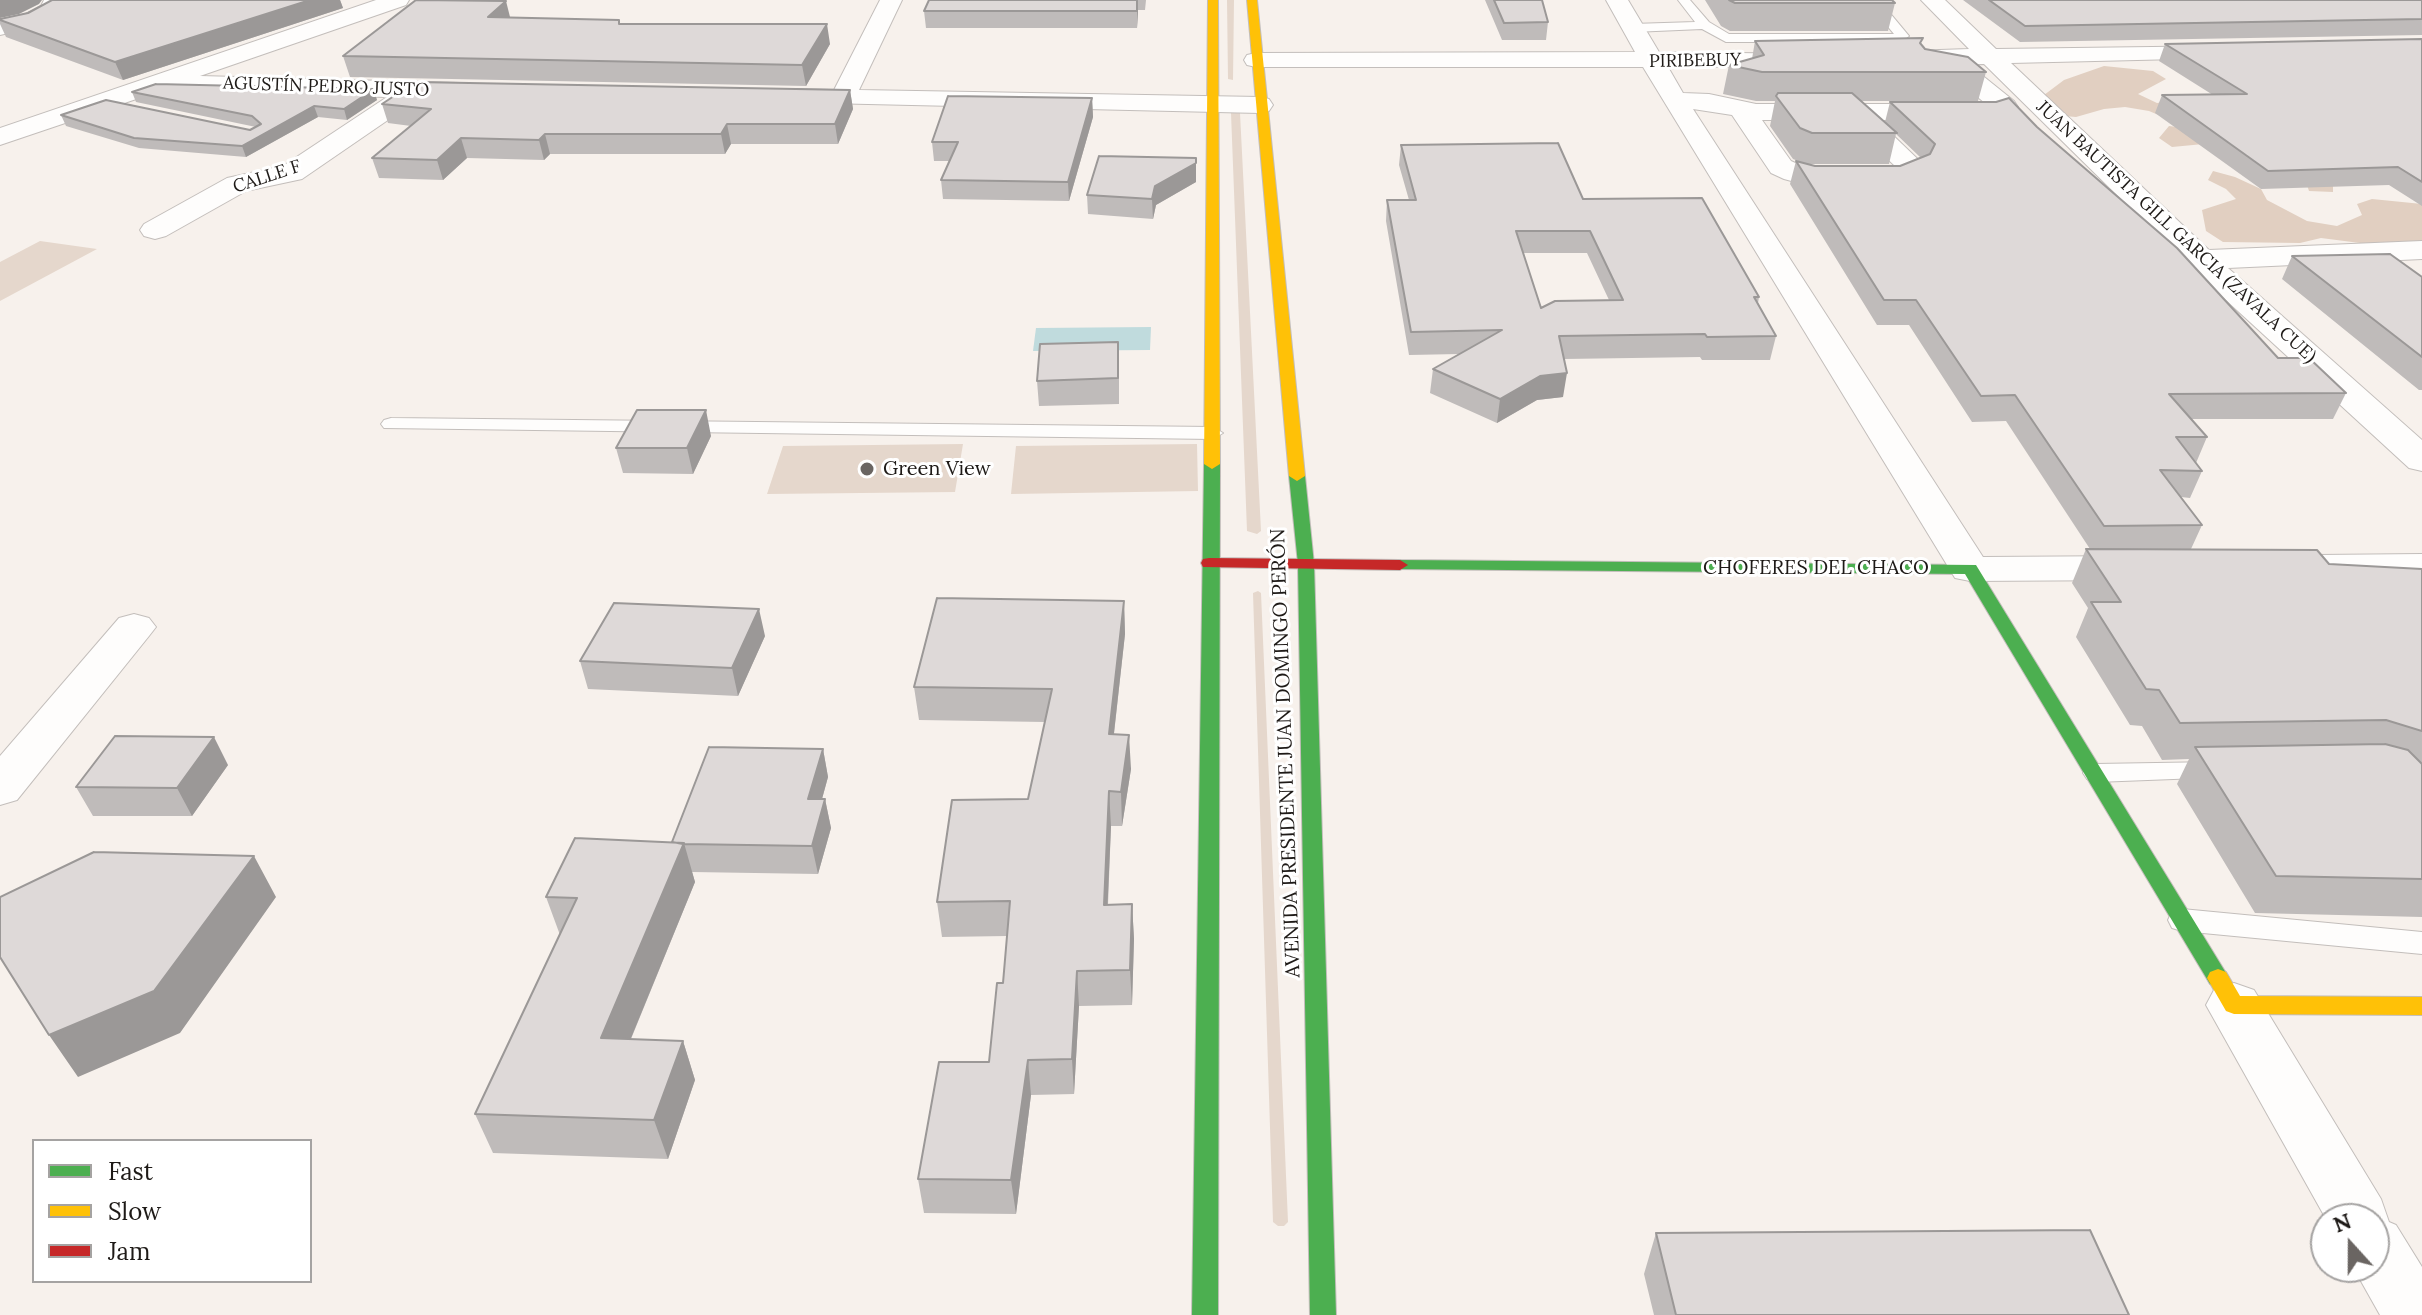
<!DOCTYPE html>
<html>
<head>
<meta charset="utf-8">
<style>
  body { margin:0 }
  #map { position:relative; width:2422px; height:1315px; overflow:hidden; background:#f7f1ec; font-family:Lora,serif }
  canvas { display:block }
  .legend { position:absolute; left:32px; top:1139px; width:280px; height:144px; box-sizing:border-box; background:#fff; border:2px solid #a5a3a2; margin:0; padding:10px 14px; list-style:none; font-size:24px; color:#1e1a17 }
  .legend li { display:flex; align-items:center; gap:16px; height:40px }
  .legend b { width:40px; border:2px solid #a5a3a2 }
  .north { position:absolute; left:2310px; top:1203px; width:80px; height:80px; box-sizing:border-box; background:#fff; border:2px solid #a5a3a2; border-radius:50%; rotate:339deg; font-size:22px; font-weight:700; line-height:32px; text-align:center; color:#1e1a17 }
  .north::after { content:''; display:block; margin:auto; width:28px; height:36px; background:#6a6562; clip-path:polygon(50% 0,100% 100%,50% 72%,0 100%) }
</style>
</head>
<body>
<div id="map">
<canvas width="2422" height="1315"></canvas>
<ul class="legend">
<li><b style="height:10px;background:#4caf50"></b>Fast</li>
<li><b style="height:10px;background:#ffc107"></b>Slow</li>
<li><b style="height:10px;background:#c62828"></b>Jam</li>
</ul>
<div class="north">N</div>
</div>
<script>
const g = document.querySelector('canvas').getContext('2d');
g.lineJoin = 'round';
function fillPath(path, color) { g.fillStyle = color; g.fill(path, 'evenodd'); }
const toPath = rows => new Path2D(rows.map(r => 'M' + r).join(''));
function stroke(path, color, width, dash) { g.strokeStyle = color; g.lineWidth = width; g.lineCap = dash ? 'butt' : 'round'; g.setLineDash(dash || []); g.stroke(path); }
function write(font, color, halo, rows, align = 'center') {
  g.font = font + ' Lora,serif'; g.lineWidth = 6; g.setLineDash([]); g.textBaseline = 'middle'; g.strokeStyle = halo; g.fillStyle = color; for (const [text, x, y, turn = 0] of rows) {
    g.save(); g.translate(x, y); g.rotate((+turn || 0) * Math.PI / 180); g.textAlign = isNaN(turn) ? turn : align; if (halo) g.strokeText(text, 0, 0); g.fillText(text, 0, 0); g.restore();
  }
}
const green = toPath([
  [1227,0,1234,0,1233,80,1228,79],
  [1237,111,1240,113,1261,531,1257,534,1247,531,1231,113],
  [40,241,97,249,0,301,0,262],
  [963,444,955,492,767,494,783,446],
  [1197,444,1198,491,1011,494,1016,446],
  [1258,591,1261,593,1288,1222,1284,1226,1278,1226,1273,1222,1253,593]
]);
const forest = toPath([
  [2104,66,2153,71,2166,79,2138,94,2157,103,2176,100,2422,168,2409,185,2333,182,2333,192,2309,191,2305,179,2214,143,2172,147,2159,138,2169,126,2177,127,2168,119,2149,111,2125,107,2104,109,2076,117,2052,115,2040,98,2064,80],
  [2213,171,2235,177,2261,189,2267,200,2307,221,2337,226,2362,215,2357,204,2372,199,2422,204,2422,251,2321,238,2300,243,2223,242,2206,231,2202,210,2236,199,2226,189,2208,180]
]);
const water = toPath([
  [1151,327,1150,350,1033,351,1036,328]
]);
const lane = toPath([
  [1678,0,1690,0,1709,22,1729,34,1894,34,1866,0,1879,0,1909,36,1901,42,1726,42,1702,29,1633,32,1627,28,1633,24,1695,22,1678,0],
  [391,418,1213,427,1223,433,1213,439,384,428,381,424,384,420,391,418],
  [2216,762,2225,765,2229,771,2225,777,2096,782,2087,779,2083,773,2087,767,2096,764,2216,762],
  [2182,909,2422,932,2422,954,2182,931,2172,928,2168,920,2172,912,2182,909]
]);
const street = toPath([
  [44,0,66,0,58,15,35,27,0,35,0,21,20,17,41,6,44,0],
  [376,0,409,0,406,5,200,76,461,83,470,86,474,91,470,96,420,98,302,179,246,191,166,236,155,239,144,236,140,230,144,224,227,178,283,166,387,97,160,91,0,145,0,128,376,0],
  [880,0,902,0,859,90,1260,97,1269,99,1273,105,1269,111,1260,113,781,102,777,97,781,92,790,89,834,90,880,0],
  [1606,0,1628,0,1659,52,1814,54,1817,59,1814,64,1805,66,1668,67,1683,93,1709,94,1756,104,1986,104,1961,83,1918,75,1915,70,1918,65,1901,63,1898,58,1901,53,1910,51,1969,49,1921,0,1945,0,1996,49,2230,46,2233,51,2230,56,2221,58,2011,63,2209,250,2422,241,2422,259,2228,268,2422,440,2422,471,2409,468,2190,267,1984,64,1940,65,1978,72,2014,101,2018,107,2014,113,1990,120,1877,120,1927,168,1923,174,1894,186,1810,186,1784,179,1771,173,1732,115,1693,109,1983,557,2137,556,2152,559,2158,568,2152,577,2137,580,1970,581,1955,578,1643,67,1256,67,1247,65,1244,60,1247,55,1256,53,1635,52,1606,0],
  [1762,120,1846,120,1895,166,1878,169,1804,167,1791,161,1762,120],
  [2422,554,2422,578,2318,579,2303,576,2297,567,2303,558,2318,555,2422,554],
  [134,614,149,618,156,627,149,636,17,800,0,805,0,756,119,618,134,614],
  [2234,983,2254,990,2381,1199,2389,1222,2396,1225,2422,1267,2422,1315,2380,1315,2353,1267,2374,1267,2374,1219,2326,1219,2206,1005,2214,990,2234,983]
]);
const fast = toPath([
  [1212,459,1220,464,1218,1315,1192,1315,1204,464,1212,459],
  [1297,471,1305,476,1314,564,1336,1315,1310,1315,1298,564,1289,476,1297,471],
  [1400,560,1976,565,2229,978,2226,984,2218,987,2210,984,1965,574,1394,569,1392,565,1394,561,1400,560]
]);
const slow = toPath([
  [1208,0,1218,0,1220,464,1212,469,1204,464,1208,0],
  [1247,0,1257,0,1305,476,1297,481,1289,476,1247,0],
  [2218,969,2226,972,2240,996,2422,997,2422,1015,2234,1014,2226,1011,2207,978,2210,972,2218,969]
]);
const jam = toPath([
  [1209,558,1400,560,1408,565,1400,570,1203,567,1201,563,1203,559,1209,558]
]);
const wall = toPath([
  [52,0,340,0,343,8,123,80,6,37,0,24,0,19,28,13],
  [929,0,1146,0,1145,10,1138,10,1137,28,926,28,924,11],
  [1485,0,1542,0,1548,22,1546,40,1502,40],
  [1705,0,1892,0,1895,3,1888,31,1730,31,1721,26],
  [1963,0,2422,0,2422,35,2020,42],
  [510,17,620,24,830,44,806,86,350,77,343,56],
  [2422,39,2422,206,2389,185,2261,189,2155,113,2162,95,2213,95,2159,61,2165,44],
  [1755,41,1921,44,1925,49,1986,72,1978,101,1861,101,1885,122,1890,102,2037,127,2278,358,2346,393,2333,419,2191,419,2207,437,2196,463,2202,471,2190,498,2181,497,2202,525,2191,549,2329,564,2422,569,2422,917,2255,913,2177,784,2189,759,2162,760,2142,726,2130,725,2076,637,2088,608,2072,583,2086,549,2090,549,2006,421,1972,422,1909,325,1877,325,1790,184,1796,161,1803,163,1793,159,1770,126,1775,101,1756,101,1723,94,1729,65,1752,59],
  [1896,134,1921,158,1900,166,1815,166,1806,164,1889,164],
  [850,90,853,109,838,144,731,144,725,154,550,154,544,160,467,158,443,180,379,178,372,158,411,126,388,123,382,104],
  [132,92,377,100,347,120,318,117,246,157,139,148,66,126,61,115,250,130,256,127,136,102],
  [1092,98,1093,117,1069,201,943,199,941,180,950,161,934,161,932,142],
  [1401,145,1583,199,1759,297,1758,303,1776,336,1770,360,1702,360,1700,357,1564,359,1563,397,1537,400,1497,423,1430,393,1433,369,1459,354,1409,355,1386,221,1387,200,1409,200,1399,165],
  [1523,253,1587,253,1609,300,1541,308],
  [1196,158,1196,182,1156,205,1153,219,1088,214,1087,195],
  [2292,256,2422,277,2422,390,2419,390,2282,279],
  [1119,367,1119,404,1039,406,1037,381],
  [711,436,693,474,623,473,616,448],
  [1124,601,1125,634,1114,734,1131,769,1122,826,1111,826,1108,905,1132,904,1134,939,1132,1005,1079,1006,1074,1094,1031,1095,1016,1214,924,1213,918,1179,989,1062,1003,983,1007,936,942,937,937,902,1028,799,1045,722,919,720,914,687],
  [765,636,738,696,588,689,580,661],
  [823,749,828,777,822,799,825,799,831,828,818,874,692,872,695,882,631,1039,683,1041,695,1080,668,1159,493,1153,475,1114,560,935,546,897,672,842],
  [228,765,192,816,93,816,76,787],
  [1656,1233,2129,1315,1654,1315,1644,1274]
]);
const shadedWall = toPath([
  [0,0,42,0,39,4,19,14,0,18],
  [310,0,340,0,343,8,123,80,115,62],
  [1137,0,1138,10,1137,28],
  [506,1,511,21,488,17],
  [827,24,830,44,806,86,802,65],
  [374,89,377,100,347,120,344,109],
  [850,90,853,109,838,144,835,124],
  [1092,98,1093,117,1069,201,1068,182],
  [314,106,318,117,246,157,242,146],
  [727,124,731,144,725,154,721,134],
  [545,134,550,154,544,160,539,140],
  [461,138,467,158,443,180,437,160],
  [1196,163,1196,182,1156,205,1153,219,1152,199,1155,186],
  [1567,373,1563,397,1537,400,1497,423,1500,399,1540,376],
  [706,410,711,436,693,474,687,448],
  [1124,601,1125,634,1110,768,1109,734],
  [759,609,765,636,738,696,732,668],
  [1129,735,1131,769,1122,826,1121,792],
  [214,737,228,765,192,816,177,788],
  [823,749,828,777,814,828,808,799],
  [1109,791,1111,826,1106,940,1104,905],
  [825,799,831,828,818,874,812,846],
  [684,843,695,882,615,1077,601,1038],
  [254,856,276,897,180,1033,78,1077,49,1035],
  [1132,904,1134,939,1132,1005,1130,970],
  [1077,971,1079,1006,1074,1094,1072,1059],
  [683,1041,695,1080,668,1159,654,1120],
  [1028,1060,1031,1095,1016,1214,1011,1180]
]);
const building = toPath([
  [52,0,310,0,115,62,0,20,0,19,28,13,52,0],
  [416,0,506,1,488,17,619,20,619,24,827,24,802,65,343,56,416,0],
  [929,0,1137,0,1137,11,924,11,929,0],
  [1494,0,1542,0,1548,22,1504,23,1494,0],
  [1729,0,1892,0,1895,3,1735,3,1729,0],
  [1989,0,2422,0,2422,19,2025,26,1989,0],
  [1923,38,1920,43,1925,49,1968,57,1986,72,1762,72,1729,65,1764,55,1755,41,1923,38],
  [2422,39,2422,182,2398,167,2268,171,2162,95,2247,94,2165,44,2422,39],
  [415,82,850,90,835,124,727,124,721,134,545,134,539,140,461,138,437,160,372,158,431,109,382,104,415,82],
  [156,84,374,89,344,109,314,106,242,146,134,138,61,115,106,100,250,130,261,124,252,116,132,92,156,84],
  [1778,93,1852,93,1897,133,1812,133,1800,128,1776,96,1778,93],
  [948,96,1092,98,1068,182,941,180,958,142,932,142,948,96],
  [2009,98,2037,127,2177,248,2278,358,2309,358,2346,393,2169,394,2207,437,2176,437,2202,471,2160,470,2202,525,2104,526,2015,395,1981,396,1916,300,1884,300,1796,161,1815,166,1900,166,1930,154,1935,144,1890,102,1996,102,2009,98],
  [1558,143,1583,199,1702,198,1759,297,1754,297,1776,336,1707,337,1705,334,1559,336,1567,373,1540,376,1500,399,1433,369,1502,330,1411,332,1387,200,1416,200,1401,145,1558,143],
  [1516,231,1590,231,1623,300,1555,301,1541,308,1516,231],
  [1099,156,1196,158,1196,163,1155,186,1152,199,1087,195,1099,156],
  [2390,254,2422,277,2422,357,2292,256,2390,254],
  [1118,342,1118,378,1037,381,1040,344,1118,342],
  [637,410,706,410,687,448,616,448,637,410],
  [2086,549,2317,550,2329,564,2422,569,2422,731,2386,720,2180,723,2159,690,2146,689,2091,602,2121,602,2086,549],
  [937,598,1124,601,1109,734,1129,735,1121,792,1109,791,1104,905,1132,904,1130,970,1077,971,1072,1059,1028,1060,1011,1180,918,1179,939,1062,989,1062,997,983,1003,983,1010,901,937,902,952,800,1028,799,1052,689,914,687,937,598],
  [614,603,759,609,732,668,580,661,614,603],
  [115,736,214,737,177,788,76,787,115,736],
  [2385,744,2408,750,2422,764,2422,879,2276,876,2195,747,2385,744],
  [709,747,823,749,808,799,825,799,812,846,683,844,672,842,709,747],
  [575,838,684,843,601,1038,683,1041,654,1120,475,1114,577,898,546,897,575,838],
  [94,852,254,856,154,991,49,1035,0,957,0,897,94,852],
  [2090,1230,2129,1315,1676,1315,1656,1233,2090,1230]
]);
const markers = [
  [867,469,8,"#6a6562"]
];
const farStreetnames = [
  ["PIRIBEBUY",1695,61,-1],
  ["AGUSTÍN PEDRO JUSTO",326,87,2],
  ["CALLE F",267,177,-18],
  ["JUAN BAUTISTA GILL GARCIA (ZAVALA CUE)",2176,232,43]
];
const poiNames = [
  ["Green View",883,469]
];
const streetNames = [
  ["CHOFERES DEL CHACO",1816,568],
  ["AVENIDA PRESIDENTE JUAN DOMINGO PERÓN",1286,753,-92]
];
fillPath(green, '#e5d7cc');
fillPath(forest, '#e1cfc1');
fillPath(water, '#c0dbdd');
stroke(lane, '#c3bebb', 2);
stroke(street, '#c3bebb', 2);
stroke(fast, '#c3bebb', 2);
stroke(slow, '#c3bebb', 2);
stroke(jam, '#c3bebb', 2);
fillPath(lane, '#fefdfc');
fillPath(street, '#fefdfc');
fillPath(fast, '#4caf50');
fillPath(slow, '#ffc107');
fillPath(jam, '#c62828');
fillPath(wall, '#bfbbba');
fillPath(shadedWall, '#9b9897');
fillPath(building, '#ded9d8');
stroke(building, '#9b9897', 2);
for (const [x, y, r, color] of markers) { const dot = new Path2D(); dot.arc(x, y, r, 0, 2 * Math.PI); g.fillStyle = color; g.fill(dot); stroke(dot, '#fff', 3); }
write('18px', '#1e1a17', '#fff', farStreetnames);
write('20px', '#1e1a17', '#fff', poiNames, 'left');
write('20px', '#1e1a17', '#fff', streetNames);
</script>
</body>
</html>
